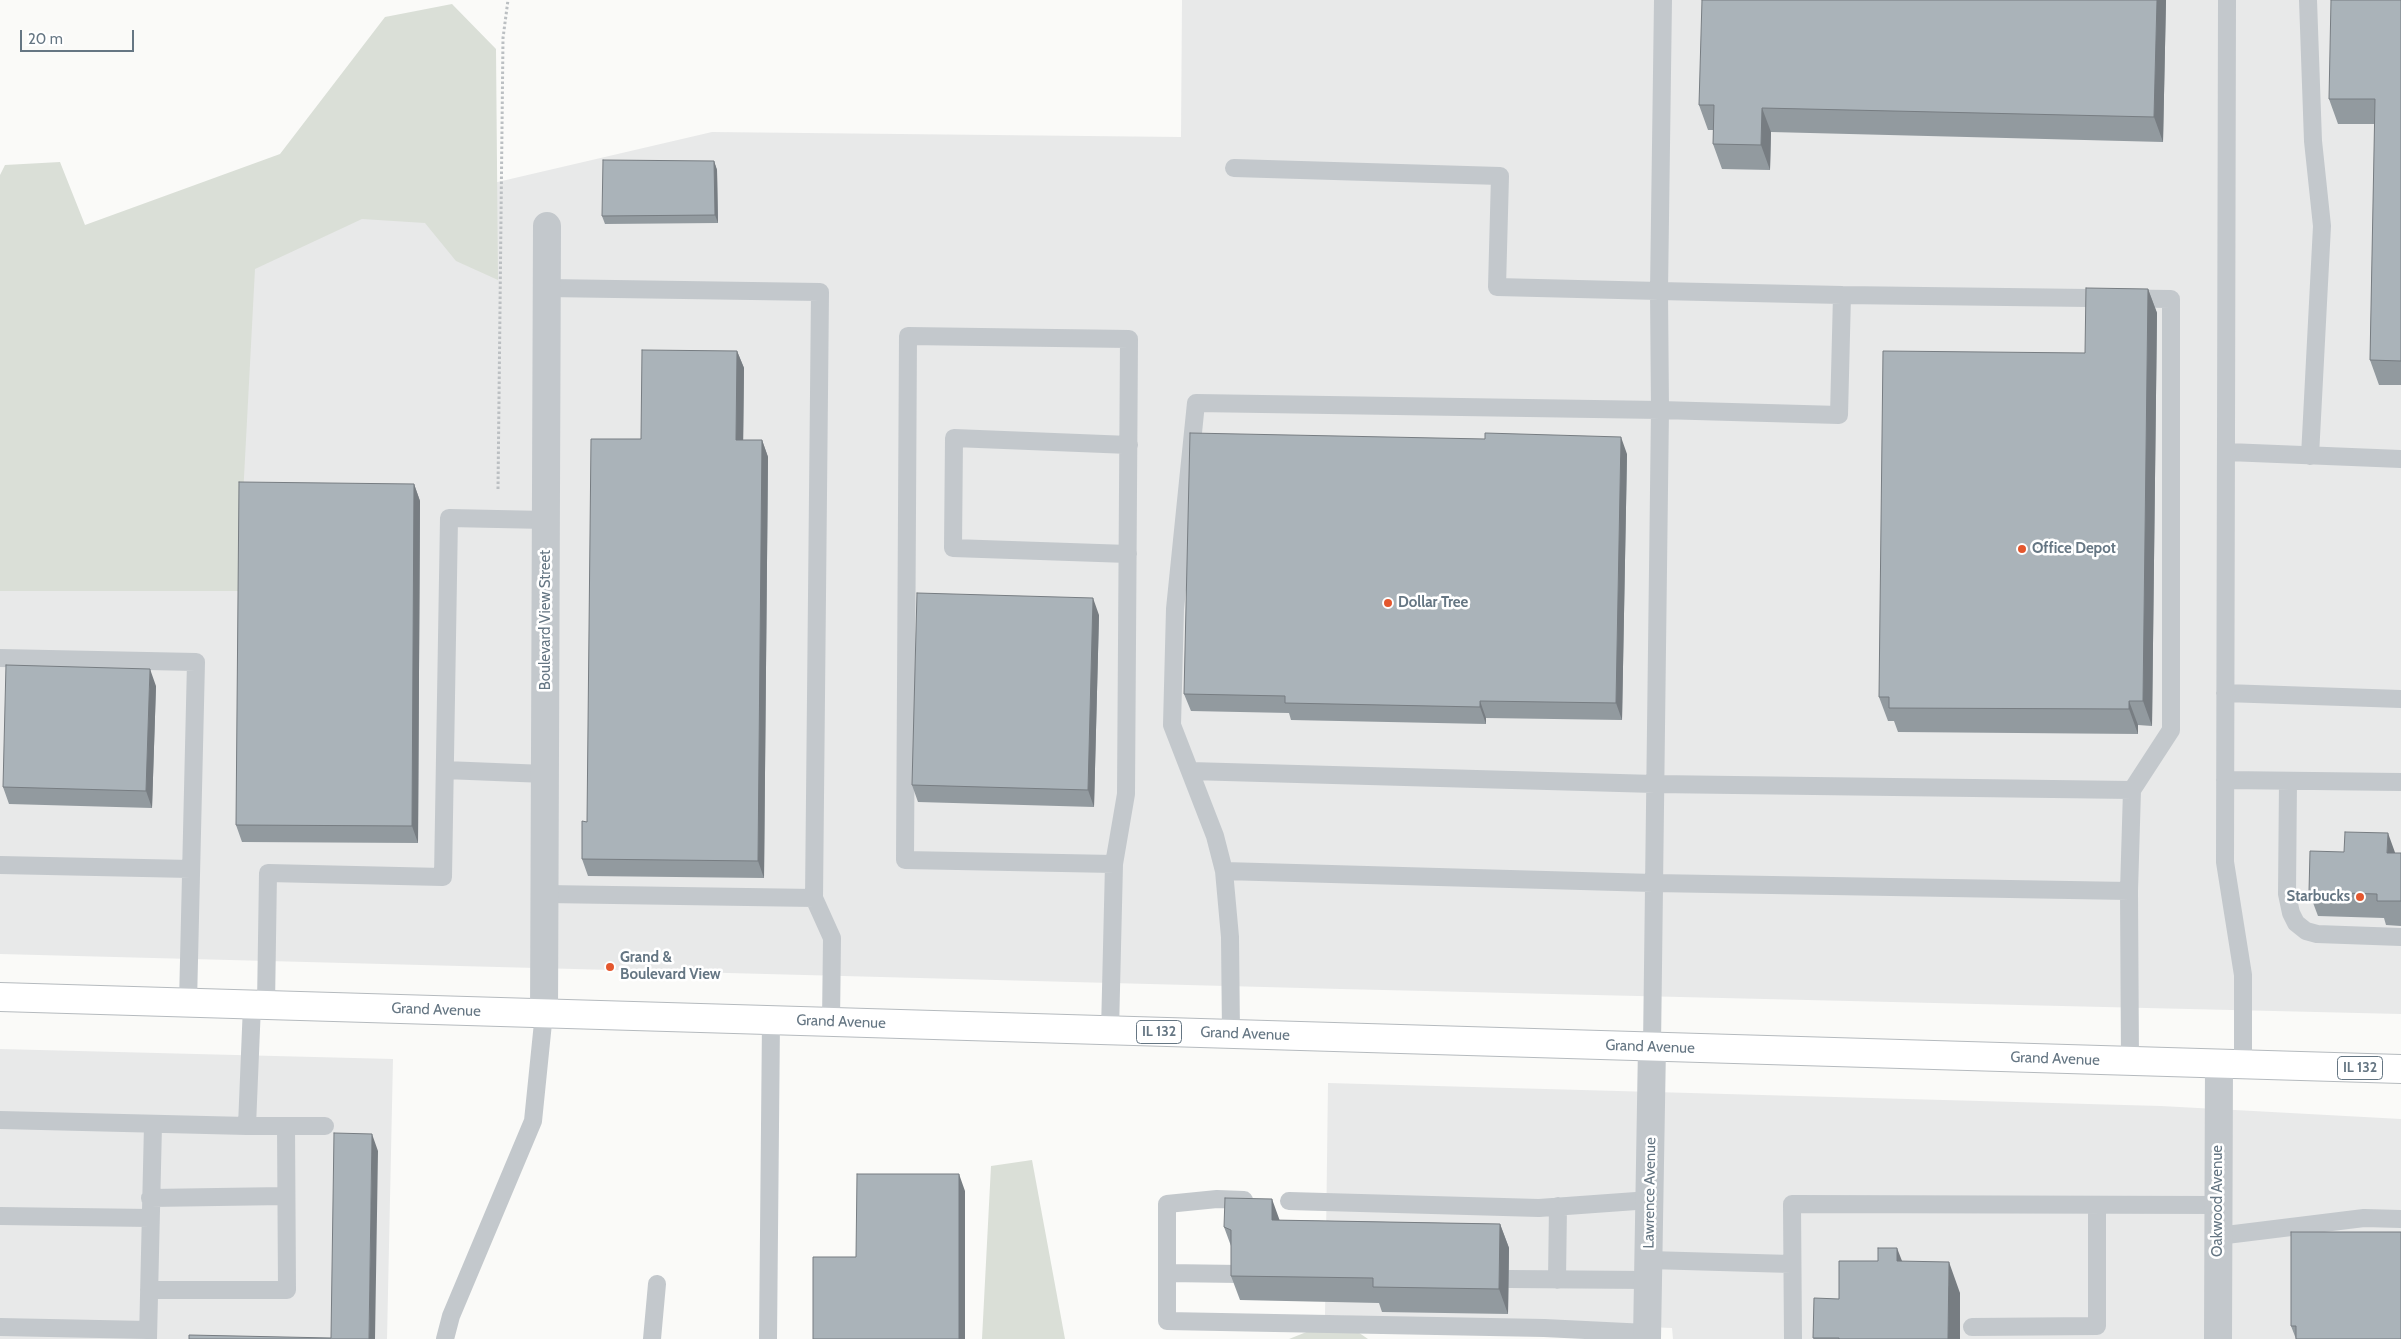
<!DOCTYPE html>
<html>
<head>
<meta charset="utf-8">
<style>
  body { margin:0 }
  #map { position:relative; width:2401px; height:1339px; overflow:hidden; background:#fafaf8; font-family:Cabin,sans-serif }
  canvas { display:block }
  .scale { position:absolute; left:20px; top:30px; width:114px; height:22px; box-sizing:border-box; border:2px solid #657683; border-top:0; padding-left:6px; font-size:15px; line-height:18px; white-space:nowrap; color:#657683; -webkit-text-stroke:4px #fff; paint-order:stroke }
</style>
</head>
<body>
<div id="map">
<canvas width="2401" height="1339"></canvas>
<div class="scale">20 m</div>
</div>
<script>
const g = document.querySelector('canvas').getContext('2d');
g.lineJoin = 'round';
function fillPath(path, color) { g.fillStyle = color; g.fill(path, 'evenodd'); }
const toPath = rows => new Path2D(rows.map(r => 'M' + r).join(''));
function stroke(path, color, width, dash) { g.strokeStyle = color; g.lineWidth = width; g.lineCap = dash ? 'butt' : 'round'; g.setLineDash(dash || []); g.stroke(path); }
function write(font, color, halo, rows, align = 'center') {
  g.font = font + ' Cabin,sans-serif'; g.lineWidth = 5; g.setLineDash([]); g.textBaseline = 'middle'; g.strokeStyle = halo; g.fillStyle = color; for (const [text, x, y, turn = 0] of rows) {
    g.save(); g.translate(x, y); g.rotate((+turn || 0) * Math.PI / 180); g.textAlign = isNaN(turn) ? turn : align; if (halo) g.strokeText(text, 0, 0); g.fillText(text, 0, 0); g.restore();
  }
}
const built = toPath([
  [1182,0,2401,0,2401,1014,1341,989,0,954,0,298,712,132,1181,137],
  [0,1049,393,1059,387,1339,0,1339],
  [1328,1083,2161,1106,2401,1119,2401,1339,1673,1339,1672,1328,1325,1315]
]);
const green = toPath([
  [452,4,496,49,498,280,456,261,425,223,362,219,255,269,238,591,0,591,0,175,5,165,60,162,85,225,280,154,385,17],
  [1032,1160,1065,1339,982,1339,991,1166],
  [1339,1319,1368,1339,1289,1339]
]);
const path = toPath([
  [498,489,503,38,508,0]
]);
const service = toPath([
  [2227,0,2225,862,2243,975,2243,1064],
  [2308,0,2313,141,2322,226,2310,456],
  [1234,168,1500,176,1497,287,1659,291,1663,0],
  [1842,295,1659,291,1660,410,1839,415,1842,295,2171,299,2171,730,2132,790],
  [2228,452,2401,459],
  [1128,554,953,548,954,438,1129,445],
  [0,658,196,662,188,1003],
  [2225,693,2401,699],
  [445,770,545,774],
  [1190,771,1655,784,2132,790,2129,891],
  [2225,780,2401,782],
  [2288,781,2287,894,2291,913,2296,923,2306,931,2317,934,2401,937],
  [0,865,191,869],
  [1224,871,1653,883,2129,891,2130,1061],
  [546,894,814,898,820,292,547,288],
  [814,898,832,938,831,1022],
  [266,1005,268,873,443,877,449,518,546,520],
  [1110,1031,1114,864,905,860,908,336,1129,339,1126,794,1114,864],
  [1231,1034,1230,937,1224,871,1215,836,1172,725,1175,609,1196,403,1660,410,1652,1046],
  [0,1120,247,1126,252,1005],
  [247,1126,325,1126],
  [150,1198,285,1196],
  [1244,1200,1217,1199,1167,1204,1167,1321,1544,1328,1647,1333],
  [1289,1201,1539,1208,1650,1200],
  [0,1216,150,1218],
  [2218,1236,2364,1218,2401,1219],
  [1649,1260,1791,1264],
  [1167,1273,1240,1274],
  [1509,1279,1648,1280],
  [1557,1280,1558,1206],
  [149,1290,287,1290,286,1126],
  [0,1327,148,1330],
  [1972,1327,2097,1326,2097,1205],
  [148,1339,153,1125],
  [445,1339,451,1316,533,1121,544,1013],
  [652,1339,657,1284],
  [768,1339,771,1020],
  [1793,1339,1792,1204,2219,1205]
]);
const minor = toPath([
  [544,1013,547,226],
  [1647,1339,1652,1046],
  [2218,1339,2219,1064]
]);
const primary = toPath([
  [0,997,2401,1069]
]);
const wall = toPath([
  [2166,0,2163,142,1771,132,1770,170,1722,169,1713,144,1713,130,1708,130,1699,105],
  [2401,0,2401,385,2379,385,2370,360,2375,124,2338,124,2329,99],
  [714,161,717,170,718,223,605,224,602,216],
  [2148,289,2157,313,2152,726,2138,725,2138,734,1898,732,1894,721,1888,721,1879,697,2085,353],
  [737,351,744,368,743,440,762,440,768,457,764,878,588,876,582,859,641,439],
  [1627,454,1622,720,1486,718,1486,724,1291,720,1289,713,1191,711,1184,694],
  [414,484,420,501,418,843,242,842,236,825],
  [1099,615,1094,807,918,802,912,785],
  [156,686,152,808,9,804,3,787],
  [2395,853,2401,853,2401,926,2386,925,2384,918,2318,916,2309,892],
  [1280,1220,1500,1224,1509,1248,1508,1314,1382,1312,1379,1303,1240,1300,1231,1276,1231,1246,1224,1227],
  [2401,1232,2296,1339,2291,1326],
  [1902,1261,1960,1293,1960,1339,1814,1339,1813,1338]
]);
const shadedWall = toPath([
  [2157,0,2166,0,2163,142,2154,117],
  [1762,108,1771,132,1770,170,1761,145],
  [714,161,717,170,718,223,715,215],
  [2148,289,2157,313,2152,726,2143,701],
  [737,351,744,368,743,457,736,440],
  [1621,437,1627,454,1622,720,1616,703],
  [762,440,768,457,764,878,758,861],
  [414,484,420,501,418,843,412,826],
  [1093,598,1099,615,1094,807,1088,790],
  [150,669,156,686,152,808,146,791],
  [1480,701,1486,718,1486,724,1480,707],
  [2129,701,2138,725,2138,734,2129,709],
  [2388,833,2397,858,2387,853],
  [372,1134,378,1151,375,1339,369,1339],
  [959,1174,965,1191,965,1339,959,1339],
  [1272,1199,1281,1224,1272,1220],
  [1500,1224,1509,1248,1508,1314,1499,1289],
  [1897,1248,1909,1279,1897,1261],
  [1949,1262,1960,1293,1960,1339,1948,1339]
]);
const building = toPath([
  [1702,0,2157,0,2154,117,1762,108,1761,145,1713,144,1714,105,1699,105,1702,0],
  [2331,0,2401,0,2401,361,2370,360,2375,99,2329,99,2331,0],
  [603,160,714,161,715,215,602,216,603,160],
  [2086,288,2148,289,2143,701,2129,701,2129,709,1889,708,1889,697,1879,697,1883,351,2085,353,2086,288],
  [642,350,737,351,736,440,762,440,758,861,582,859,582,821,587,822,591,439,641,439,642,350],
  [1190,433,1485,439,1485,433,1621,437,1616,703,1480,701,1480,707,1285,703,1285,696,1184,694,1190,433],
  [239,482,414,484,412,826,236,825,239,482],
  [917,593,1093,598,1088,790,912,785,917,593],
  [6,665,150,669,146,791,3,787,6,665],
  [2345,832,2388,833,2387,853,2401,853,2401,901,2377,901,2377,894,2309,892,2310,851,2344,852,2345,832],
  [334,1133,372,1134,369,1339,189,1339,189,1335,331,1338,334,1133],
  [857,1174,959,1174,959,1339,813,1339,813,1257,856,1257,857,1174],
  [1225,1198,1272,1199,1272,1220,1500,1224,1499,1289,1373,1287,1373,1278,1231,1276,1231,1230,1224,1227,1225,1198],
  [2291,1232,2401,1232,2401,1339,2296,1339,2296,1326,2291,1326,2291,1232],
  [1878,1248,1897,1248,1897,1261,1949,1262,1948,1339,1839,1339,1839,1338,1813,1338,1814,1298,1839,1299,1839,1261,1878,1261,1878,1248]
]);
const markers = [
  [2022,549,5,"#e4572e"],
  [1388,603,5,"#e4572e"],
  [2360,897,5,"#e4572e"],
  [610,967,5,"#e4572e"]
];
const shields = [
  [1159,1032,45],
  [2360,1068,45]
];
const shieldNames = [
  ["IL 132",1159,1032],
  ["IL 132",2360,1068]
];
const poiNames = [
  ["Office Depot",2032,549],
  ["Dollar Tree",1398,603],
  ["Starbucks",2350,897,"right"],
  ["Grand &",620,958],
  ["Boulevard View",620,975]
];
const streetNames = [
  ["Boulevard View Street",546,620,-90],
  ["Grand Avenue",436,1010,2],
  ["Grand Avenue",841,1022,2],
  ["Grand Avenue",1245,1034,2],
  ["Grand Avenue",1650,1047,2],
  ["Grand Avenue",2055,1059,2],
  ["Lawrence Avenue",1650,1193,-89],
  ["Oakwood Avenue",2218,1201,-90]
];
fillPath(built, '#e8e9e9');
fillPath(green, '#dadfd7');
stroke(primary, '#b5babe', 30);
stroke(path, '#bbbfc2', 3, [2.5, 2.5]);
stroke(service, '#c3c8cc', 18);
stroke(minor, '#c3c8cc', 28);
stroke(primary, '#fff', 28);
fillPath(wall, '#929a9f');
fillPath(shadedWall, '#777d82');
fillPath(building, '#aab3b9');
stroke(building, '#777d82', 1);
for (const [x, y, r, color] of markers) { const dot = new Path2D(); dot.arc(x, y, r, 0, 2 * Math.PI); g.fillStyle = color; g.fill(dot); stroke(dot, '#fff', 2); }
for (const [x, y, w] of shields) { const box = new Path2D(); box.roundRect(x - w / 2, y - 11.5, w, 23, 4); g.fillStyle = '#fff'; g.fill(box); stroke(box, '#657683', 1); }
write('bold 14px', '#657683', null, shieldNames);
write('bold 15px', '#657683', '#fff', poiNames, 'left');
write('15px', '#657683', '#fff', streetNames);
</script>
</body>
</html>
